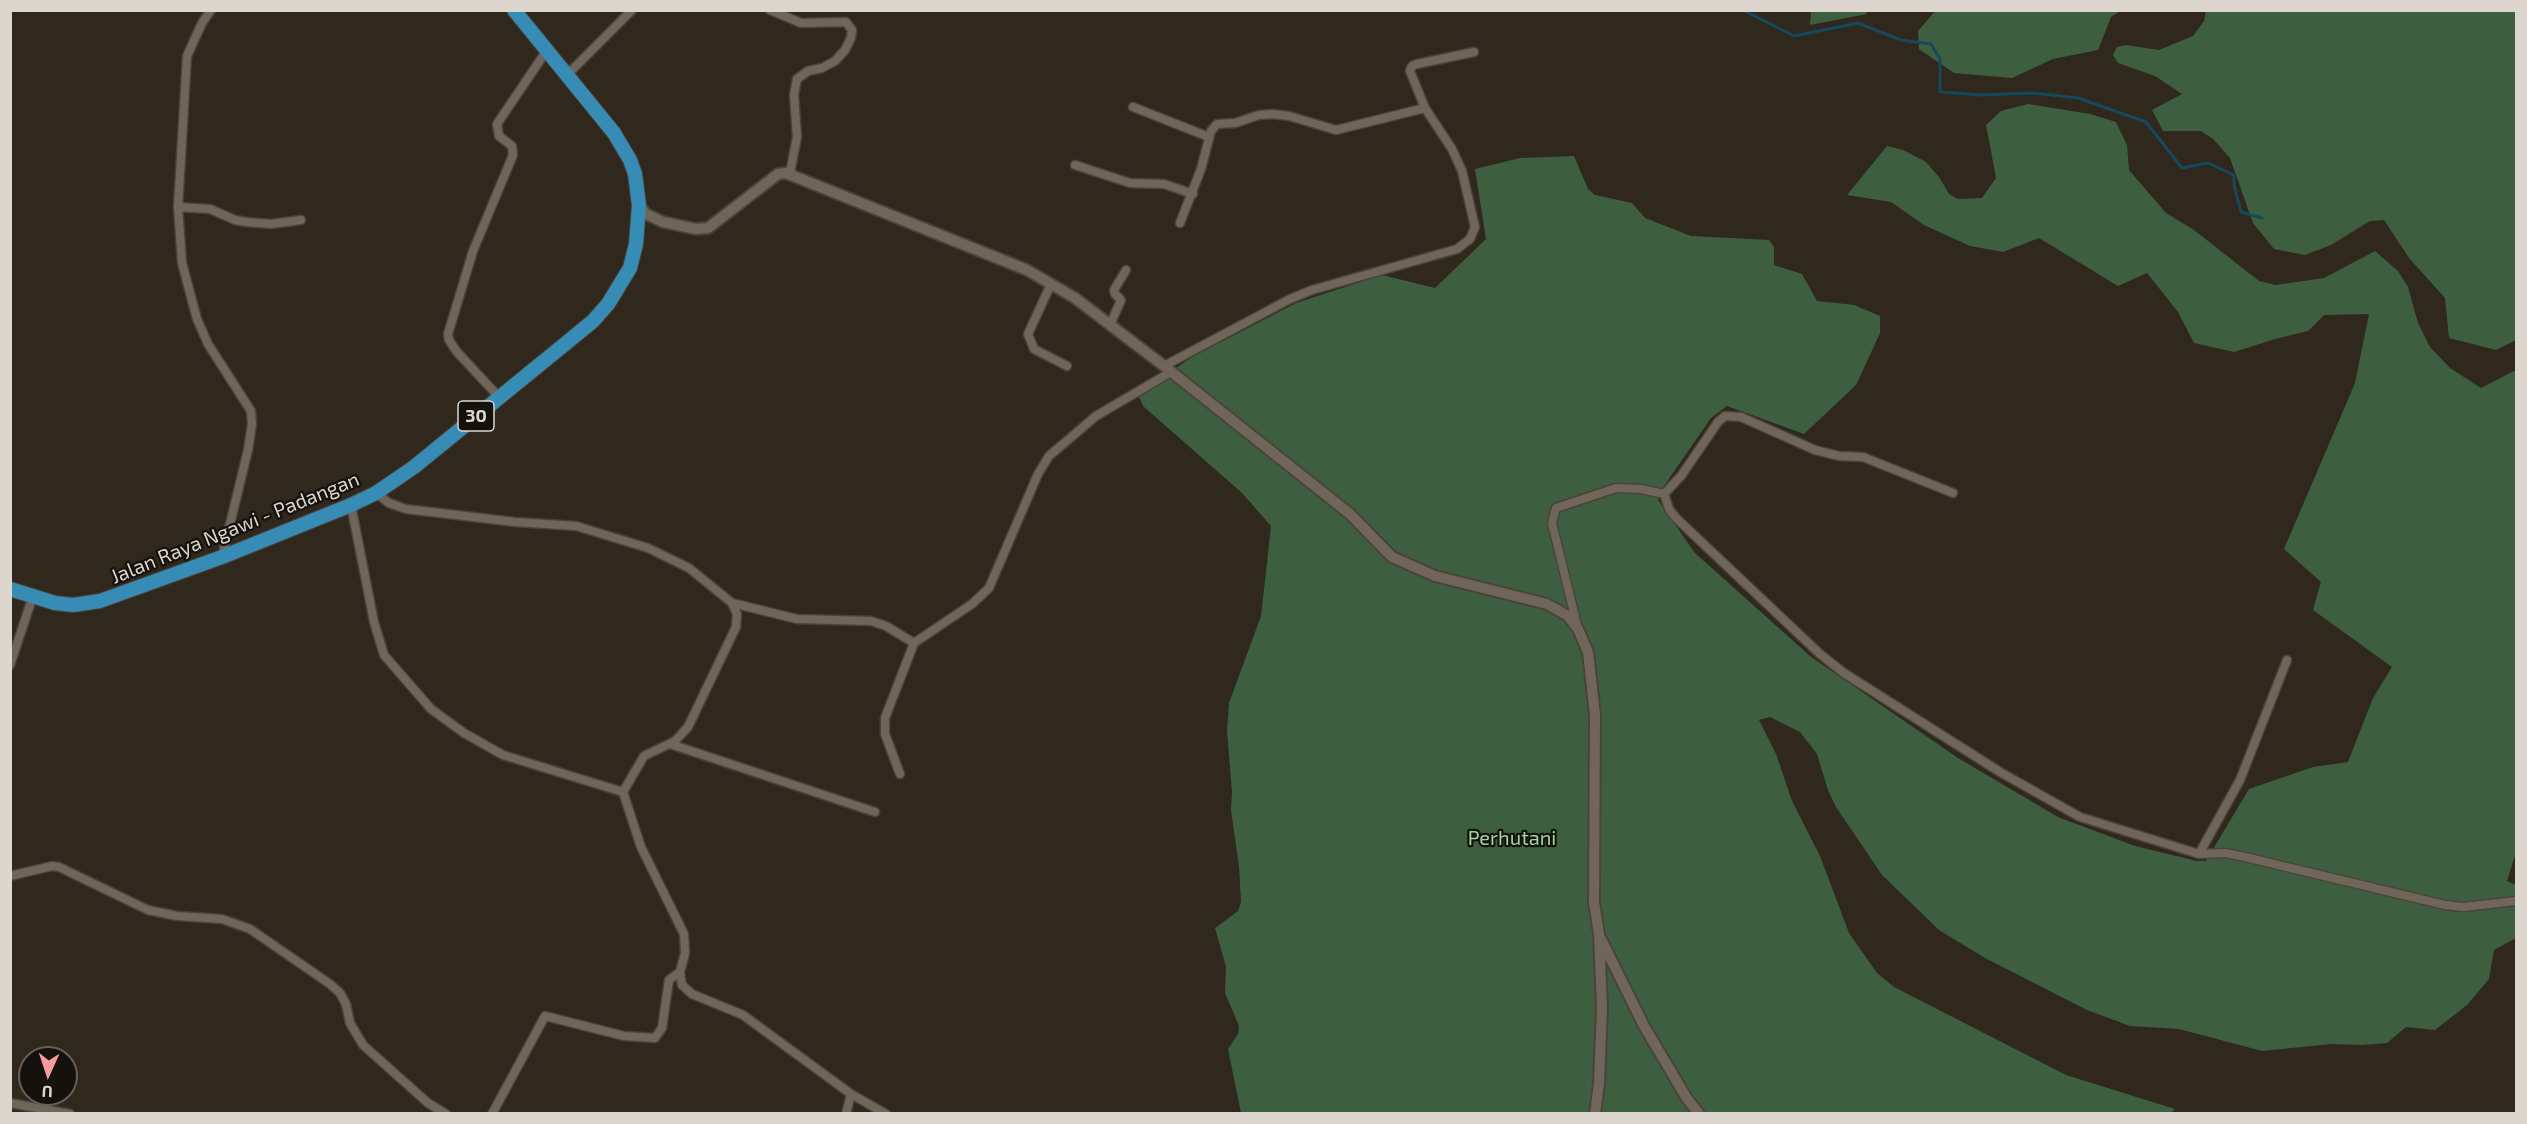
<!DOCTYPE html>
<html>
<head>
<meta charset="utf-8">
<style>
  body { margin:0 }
  #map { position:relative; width:2527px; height:1124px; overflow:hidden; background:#30271d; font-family:"Exo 2",sans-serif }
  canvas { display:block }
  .frame { position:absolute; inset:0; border:12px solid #dcd6cf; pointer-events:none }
  .north { position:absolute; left:18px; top:1046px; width:60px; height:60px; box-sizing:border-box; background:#15110c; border:2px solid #65605a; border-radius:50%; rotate:183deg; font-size:16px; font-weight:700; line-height:24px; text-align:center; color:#dcd6cf }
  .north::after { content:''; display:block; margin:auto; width:21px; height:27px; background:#f59b9a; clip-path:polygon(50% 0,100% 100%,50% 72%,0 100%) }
</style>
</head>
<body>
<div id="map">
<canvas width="2527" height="1124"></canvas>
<div class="frame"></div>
<div class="north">U</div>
</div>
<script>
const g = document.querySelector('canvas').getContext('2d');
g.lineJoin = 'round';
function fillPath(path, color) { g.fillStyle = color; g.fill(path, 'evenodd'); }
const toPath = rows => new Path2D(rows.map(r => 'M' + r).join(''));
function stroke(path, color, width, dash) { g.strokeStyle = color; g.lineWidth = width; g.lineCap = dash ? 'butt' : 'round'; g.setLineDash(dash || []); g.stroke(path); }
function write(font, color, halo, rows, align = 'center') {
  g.font = font + ' "Exo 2",sans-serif'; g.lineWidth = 4.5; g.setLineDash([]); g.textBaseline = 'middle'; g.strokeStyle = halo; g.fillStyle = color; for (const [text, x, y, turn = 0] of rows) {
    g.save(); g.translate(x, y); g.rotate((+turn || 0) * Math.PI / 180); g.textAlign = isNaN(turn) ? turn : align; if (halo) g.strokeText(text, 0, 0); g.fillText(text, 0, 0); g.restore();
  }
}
const forest = toPath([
  [1936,10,2120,10,2120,11,2111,17,2098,50,2053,59,2012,78,1954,73,1919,49,1918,31],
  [1811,11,1866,11,1867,14,1810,25],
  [2206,11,2516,11,2516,340,2496,350,2449,338,2445,298,2409,258,2384,220,2370,221,2331,245,2305,255,2274,249,2253,223,2230,158,2213,139,2201,131,2163,131,2152,110,2182,94,2155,76,2118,63,2113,55,2117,47,2125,45,2159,50,2193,36,2204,21],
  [2028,104,2090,114,2116,122,2127,145,2129,170,2166,213,2194,230,2259,281,2276,285,2324,278,2375,251,2398,271,2408,287,2418,323,2430,347,2450,368,2481,388,2516,370,2516,852,2507,881,2516,885,2516,938,2494,950,2489,979,2467,1005,2435,1030,2406,1027,2387,1043,2362,1045,2331,1044,2262,1051,2179,1029,2130,1026,2087,1010,1985,958,1939,930,1882,875,1836,807,1828,790,1817,754,1800,732,1770,717,1759,720,1776,754,1792,801,1820,856,1849,933,1877,973,1894,987,2066,1075,2175,1109,2171,1113,1241,1113,1228,1049,1238,1034,1239,1026,1225,993,1226,967,1215,928,1238,911,1241,902,1239,866,1231,810,1232,792,1227,731,1229,703,1261,616,1271,526,1242,493,1143,406,1138,395,1192,357,1296,303,1382,275,1435,288,1486,239,1475,169,1520,158,1574,156,1588,189,1595,195,1632,203,1645,218,1691,236,1769,240,1774,247,1774,265,1802,274,1817,301,1854,305,1880,316,1880,333,1856,385,1804,434,1727,406,1711,418,1664,486,1658,500,1695,553,1810,656,1958,758,2058,817,2135,846,2197,861,2206,861,2249,789,2313,767,2348,762,2373,698,2392,667,2313,610,2321,582,2284,549,2355,383,2369,314,2324,315,2308,331,2275,339,2234,352,2194,343,2178,312,2147,273,2118,286,2039,238,2003,252,1970,246,1924,225,1891,202,1847,195,1887,146,1903,150,1926,162,1939,177,1949,194,1958,199,1982,198,1996,178,1986,125,2001,111]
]);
const stream = toPath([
  [1743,10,1794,36,1858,23,1901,40,1931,44,1940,59,1940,92,1980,95,2034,93,2078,98,2146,122,2182,168,2208,163,2234,175,2234,185,2241,212,2262,218]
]);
const minor = toPath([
  [211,10,202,23,187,56,178,207,182,263,197,319,208,344,251,411,252,424,248,450,222,557],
  [770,10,801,23,846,22,852,30,851,38,845,50,835,61,822,68,808,71,797,79,794,95,797,137,790,173],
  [567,75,632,10],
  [1133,107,1209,137],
  [1075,165,1130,183,1164,184,1193,194],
  [178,207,210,209,235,220,246,222,271,224,301,220],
  [1180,223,1201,169,1211,131,1217,124,1235,123,1259,115,1272,114,1289,116,1336,130,1425,108],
  [1051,284,1028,334,1034,349,1067,366],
  [1110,325,1121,300,1115,294,1114,290,1126,270],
  [1164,366,1290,299,1312,290,1457,249,1470,239,1475,227,1462,171,1452,149,1425,108,1410,71,1412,66,1417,64,1474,52],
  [499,397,457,352,449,340,448,334,473,251,513,155,512,146,499,136,497,124,547,50],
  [376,493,389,503,406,509,515,522,576,526,648,548,689,568,732,603,737,614,736,627,688,727,675,741,644,756,623,792,641,847,684,934,685,953,680,972,682,985,692,994,743,1015,851,1094,846,1114],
  [1664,494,1669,509,1676,518,1820,654,1844,673,2000,772,2080,817,2199,854,2226,853,2245,857,2445,905,2463,907,2516,901],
  [351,505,374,622,384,655,431,709,464,733,503,755,623,792],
  [732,603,797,619,871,621,886,626,914,643],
  [1577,625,1552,523,1556,508,1616,488,1641,489,1664,494,1681,476,1718,422,1725,416,1741,417,1815,450,1839,456,1863,457,1953,493],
  [10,665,33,596],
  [670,744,875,812],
  [900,774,885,734,885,718,914,643,972,604,989,588,1038,474,1049,456,1096,416,1171,372],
  [2199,854,2240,780,2287,660],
  [10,876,52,866,59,867,148,910,177,916,222,919,250,929,330,984,340,993,346,1004,350,1023,363,1045,428,1103,446,1114],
  [851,1094,886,1114],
  [10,1103,70,1114],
  [492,1114,545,1016,624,1036,655,1038,662,1028,669,980,680,972]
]);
const tertiary = toPath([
  [639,205,646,214,663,222,696,229,708,228,778,174,786,173,1027,270,1075,298,1164,366,1350,514,1392,557,1435,576,1547,604,1568,616,1578,629,1588,652,1595,715,1594,902,1599,934,1602,1008,1599,1083,1595,1114],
  [1601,939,1644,1026,1686,1097,1699,1114]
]);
const trunk = toPath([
  [10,589,55,603,73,605,100,601,222,557,351,505,376,493,414,467,565,344,593,321,608,304,630,268,636,244,639,205,635,174,630,160,614,133,514,10]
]);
const shields = [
  [476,416,36]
];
const shieldNames = [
  ["30",476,416]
];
const streetNames = [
  ["Jalan Raya Ngawi - Padangan",235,528,-22]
];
const parkNames = [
  ["Perhutani",1512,838]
];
fillPath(forest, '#3e5f3f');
stroke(stream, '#154a5e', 3);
stroke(minor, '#4b433b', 11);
stroke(tertiary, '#4b433b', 14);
stroke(trunk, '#4b433b', 16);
stroke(minor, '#706559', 8);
stroke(tertiary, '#706559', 10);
stroke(trunk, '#368cb5', 14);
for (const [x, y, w] of shields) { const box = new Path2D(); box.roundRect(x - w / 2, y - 15, w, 30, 4.5); g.fillStyle = '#15110c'; g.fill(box); stroke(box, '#dcd6cf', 1.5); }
write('bold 18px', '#dcd6cf', null, shieldNames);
write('20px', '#dcd6cf', '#15110c', streetNames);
write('20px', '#9fd7a1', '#15110c', parkNames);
</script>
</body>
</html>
